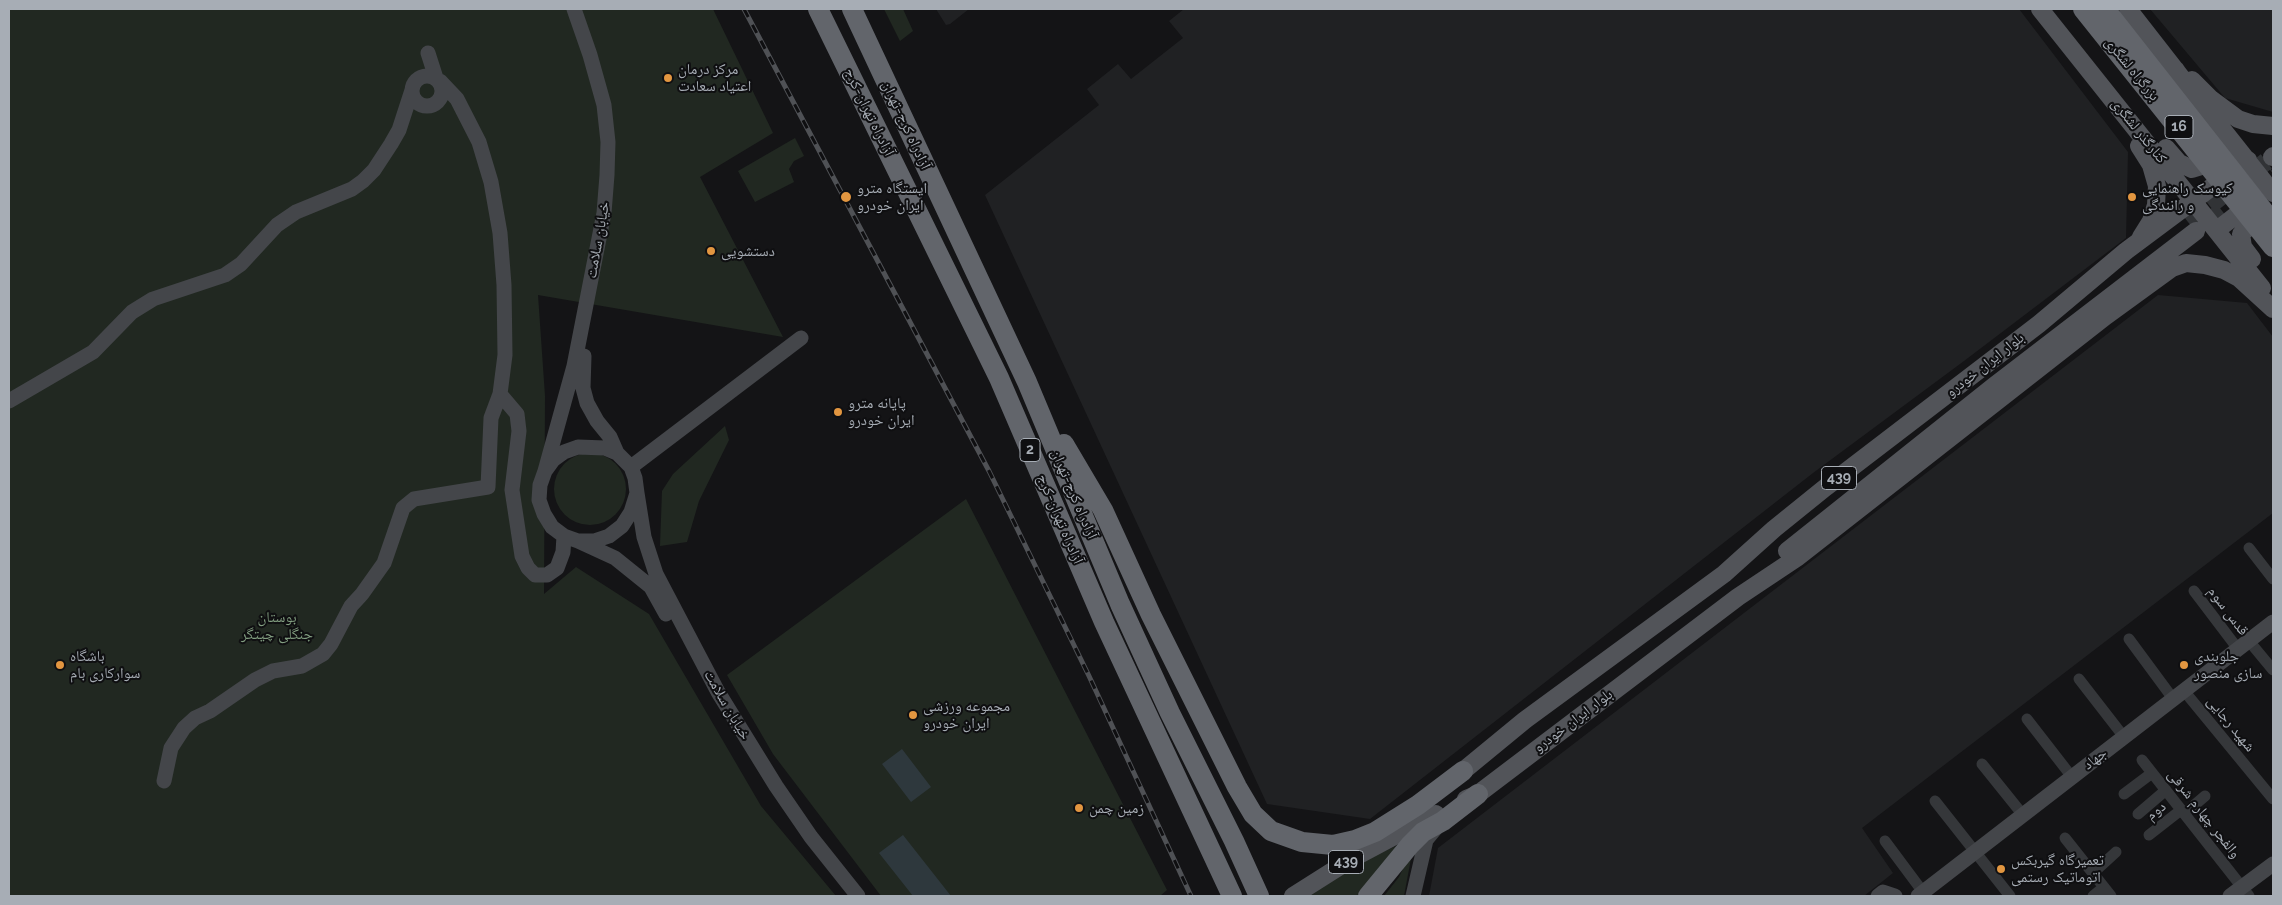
<!DOCTYPE html>
<html>
<head>
<meta charset="utf-8">
<style>
  body { margin:0 }
  #map { position:relative; width:2282px; height:905px; overflow:hidden; background:#141416; font-family:Raleway,sans-serif }
  canvas { display:block }
  .frame { position:absolute; inset:0; border:10px solid #a7adb5; pointer-events:none }
</style>
</head>
<body>
<div id="map">
<canvas width="2282" height="905"></canvas>
<div class="frame"></div>
</div>
<script>
const g = document.querySelector('canvas').getContext('2d');
g.lineJoin = 'round';
function fillPath(path, color) { g.fillStyle = color; g.fill(path, 'evenodd'); }
const toPath = rows => new Path2D(rows.map(r => 'M' + r).join(''));
function stroke(path, color, width, dash) { g.strokeStyle = color; g.lineWidth = width; g.lineCap = dash ? 'butt' : 'round'; g.setLineDash(dash || []); g.stroke(path); }
function write(font, color, halo, rows, align = 'center') {
  g.font = font + ' Raleway,"Noto Naskh Arabic",sans-serif'; g.lineWidth = 4; g.setLineDash([]); g.textBaseline = 'middle'; g.strokeStyle = halo; g.fillStyle = color; for (const [text, x, y, turn = 0] of rows) {
    g.save(); g.translate(x, y); g.rotate((+turn || 0) * Math.PI / 180); g.textAlign = isNaN(turn) ? turn : align; if (halo) g.strokeText(text, 0, 0); g.fillText(text, 0, 0); g.restore();
  }
}
const built = toPath([
  [936,9,969,9,950,24,946,25],
  [1184,9,2019,9,2128,152,2126,238,1964,361,1813,473,1370,819,1267,804,985,195,1099,105,1087,89,1118,64,1131,79,1183,38,1169,21],
  [2150,9,2273,9,2273,112,2225,98],
  [2158,295,2247,303,2273,337,2273,513,1862,828,1893,873,1864,896,1429,896,1438,848]
]);
const green = toPath([
  [9,9,713,9,773,133,700,177,783,337,538,295,545,396,544,594,576,567,649,614,761,806,836,896,9,896],
  [884,9,903,9,913,31,900,41],
  [795,138,804,156,794,161,789,169,794,182,755,202,738,171],
  [725,426,729,440,699,501,687,542,660,546,662,491,673,474],
  '554 489a36 36 0 1 1 72 0a36 36 0 1 1-72 0Z',
  [966,499,1167,890,1160,896,881,896,773,754,727,675],
  [1405,842,1357,896,1306,896,1345,869],
  [1413,848,1404,896,1384,896,1399,877]
]);
const water = toPath([
  [902,749,931,787,911,802,882,764],
  [903,835,951,896,913,896,879,853]
]);
const primaryTunnel = toPath([
  [2188,222,2272,157],
  [2208,222,2273,172]
]);
const street = toPath([
  [2249,548,2273,579],
  [2194,591,2238,649],
  [2129,639,2174,700],
  [2249,641,2273,670],
  [2079,679,2124,737],
  [2185,692,2273,799],
  [2027,719,2072,777],
  [2142,760,2249,896],
  [1982,764,2023,815],
  [2124,794,2152,773],
  [1935,801,2010,896],
  [2138,814,2166,790],
  [2184,814,2205,796],
  [2149,835,2181,810],
  [2065,838,2111,896],
  [1885,841,1923,892],
  [2093,873,2116,852],
  [2093,896,2104,887]
]);
const secondary = toPath([
  [428,53,436,78],
  '412 91a15 15 0 1 1 30 0a15 15 0 1 1-30 0Z',
  [584,356,583,388,587,403,597,421,610,437,617,453],
  [500,394,517,414,519,431,512,490,522,556,528,568,535,575,547,575,557,568,563,552,564,536],
  [9,401,93,352,132,312,153,299,225,275,241,264,277,225,296,212,352,189,363,181,374,170,391,144,399,130,412,90],
  [578,447,605,448,617,453,631,467,635,478,637,493,631,512,622,526,609,536,594,541,578,541,564,536,552,527,544,514,539,500,540,485,545,471,553,460,564,452,578,447],
  [631,467,801,338],
  [545,471,574,366,604,213,607,175,608,142,604,105,590,55,574,9],
  [637,493,644,537,656,574,718,692,776,786,811,837,858,896],
  [578,541,615,558,651,587,666,614],
  [164,781,171,748,184,728,195,718,210,711,255,680,273,671,302,666,323,654,331,644,351,606,362,594,384,563,403,508,414,499,488,487,491,418,500,394,505,355,504,285,500,233,491,182,479,142,457,99,440,81],
  [1413,896,1426,840,1436,828],
  [1878,896,1883,892,1895,896],
  [1918,896,2273,622],
  [2230,896,2273,864]
]);
const primary = toPath([
  [2040,9,2262,288],
  [2128,9,2181,77],
  [2192,80,2211,99,2238,119,2253,124,2273,126],
  [2216,121,2273,193],
  [2139,146,2151,165,2157,186,2156,205,2151,221,2141,237],
  [2166,148,2179,163,2192,169,2205,165,2216,155,2219,148,2219,140,2209,118,2175,69],
  [2272,157,2273,156],
  [2217,230,2253,202],
  [2252,259,2243,247,2241,234,2256,220,2265,217],
  [1787,551,1994,386,2196,231],
  [1463,771,1525,720,1724,574,1774,529,1826,487,2039,324,2126,251,2248,160],
  [1466,799,1478,794,1738,597,1798,557,2106,316,2172,268,2186,263,2205,265,2224,270,2239,278,2273,309],
  [1293,896,1353,858,1436,814]
]);
const highway = toPath([
  [818,9,999,378,1104,622,1232,896],
  [852,9,1027,382,1120,604,1170,713,1234,841,1259,896],
  [1064,444,1103,510,1151,615,1237,787,1253,814,1271,831,1302,842,1333,845,1355,840,1375,832,1418,805,1463,771],
  [1368,896,1410,845,1423,832,1443,821,1478,794]
]);
const rail = toPath([
  [744,9,989,471,1089,676,1191,896]
]);
const highwayBridge = toPath([
  [2083,9,2273,247],
  [2105,9,2273,223]
]);
const markers = [
  [668,78,5,"#e29640"],
  [846,197,6,"#e29640"],
  [2132,197,5,"#e29640"],
  [711,251,5,"#e29640"],
  [838,412,5,"#e29640"],
  [60,665,5,"#e29640"],
  [2184,665,5,"#e29640"],
  [913,715,5,"#e29640"],
  [1079,808,5,"#e29640"],
  [2001,869,5,"#e29640"]
];
const shields = [
  [2179,127,28],
  [1030,450,20],
  [1839,478,35],
  [1346,862,35]
];
const shieldNames = [
  ["16",2179,127],
  ["2",1030,450],
  ["439",1839,478],
  ["439",1346,862]
];
const poiNames = [
  ["مرکز درمان",678,69],
  ["اعتیاد سعادت",678,86],
  ["ایستگاه مترو",857,188],
  ["ایران خودرو",857,205],
  ["کیوسک راهنمایی",2142,188],
  ["و رانندگی",2142,205],
  ["دستشویی",721,251],
  ["پایانه مترو",848,403],
  ["ایران خودرو",848,420],
  ["باشگاه",70,656],
  ["سوارکاری بام",70,673],
  ["جلوبندی",2194,656],
  ["سازی منصور",2194,673],
  ["مجموعه ورزشی",923,706],
  ["ایران خودرو",923,723],
  ["زمین چمن",1089,808],
  ["تعمیرگاه گیربکس",2011,860],
  ["اتوماتیک رستمی",2011,877]
];
const streetNames = [
  ["بزرگراه لشگری",2132,69,51],
  ["آزادراه تهران-کرج",869,112,64],
  ["آزادراه کرج-تهران",906,125,65],
  ["کنارگذر لشگری",2139,131,51],
  ["خیابان سلامت",598,240,-80],
  ["بلوار ایران خودرو",1985,365,-38],
  ["آزادراه کرج-تهران",1074,494,67],
  ["آزادراه تهران-کرج",1060,519,67],
  ["قدس سوم",2228,611,53],
  ["خیابان سلامت",727,705,60],
  ["بلوار ایران خودرو",1573,721,-37],
  ["شهید رجایی",2231,724,51],
  ["جهاد",2095,759,-38],
  ["دوم",2156,811,-38],
  ["والفجر چهارم شرقی",2204,814,52]
];
const parkNames = [
  ["بوستان",277,617],
  ["جنگلی چیتگر",277,634]
];
fillPath(built, '#202123');
fillPath(green, '#212821');
fillPath(water, '#2e383d');
stroke(primaryTunnel, '#313336', 18, [18, 9]);
stroke(street, '#35373a', 11);
stroke(secondary, '#44464a', 15);
stroke(primary, '#525459', 18);
stroke(highway, '#62656b', 20);
stroke(rail, '#4f5155', 5);
stroke(rail, '#0f0f11', 3, [9]);
stroke(highwayBridge, '#62656b', 20);
for (const [x, y, r, color] of markers) { const dot = new Path2D(); dot.arc(x, y, r, 0, 2 * Math.PI); g.fillStyle = color; g.fill(dot); stroke(dot, '#0f0f11', 2); }
for (const [x, y, w] of shields) { const box = new Path2D(); box.roundRect(x - w / 2, y - 11.5, w, 23, 4); g.fillStyle = '#0f0f11'; g.fill(box); stroke(box, '#a7adb5', 1); }
write('bold 14px', '#a7adb5', null, shieldNames);
write('15px', '#a7adb5', '#0f0f11', poiNames, 'left');
write('15px', '#a7adb5', '#0f0f11', streetNames);
write('15px', '#829e80', '#0f0f11', parkNames);
</script>
</body>
</html>
